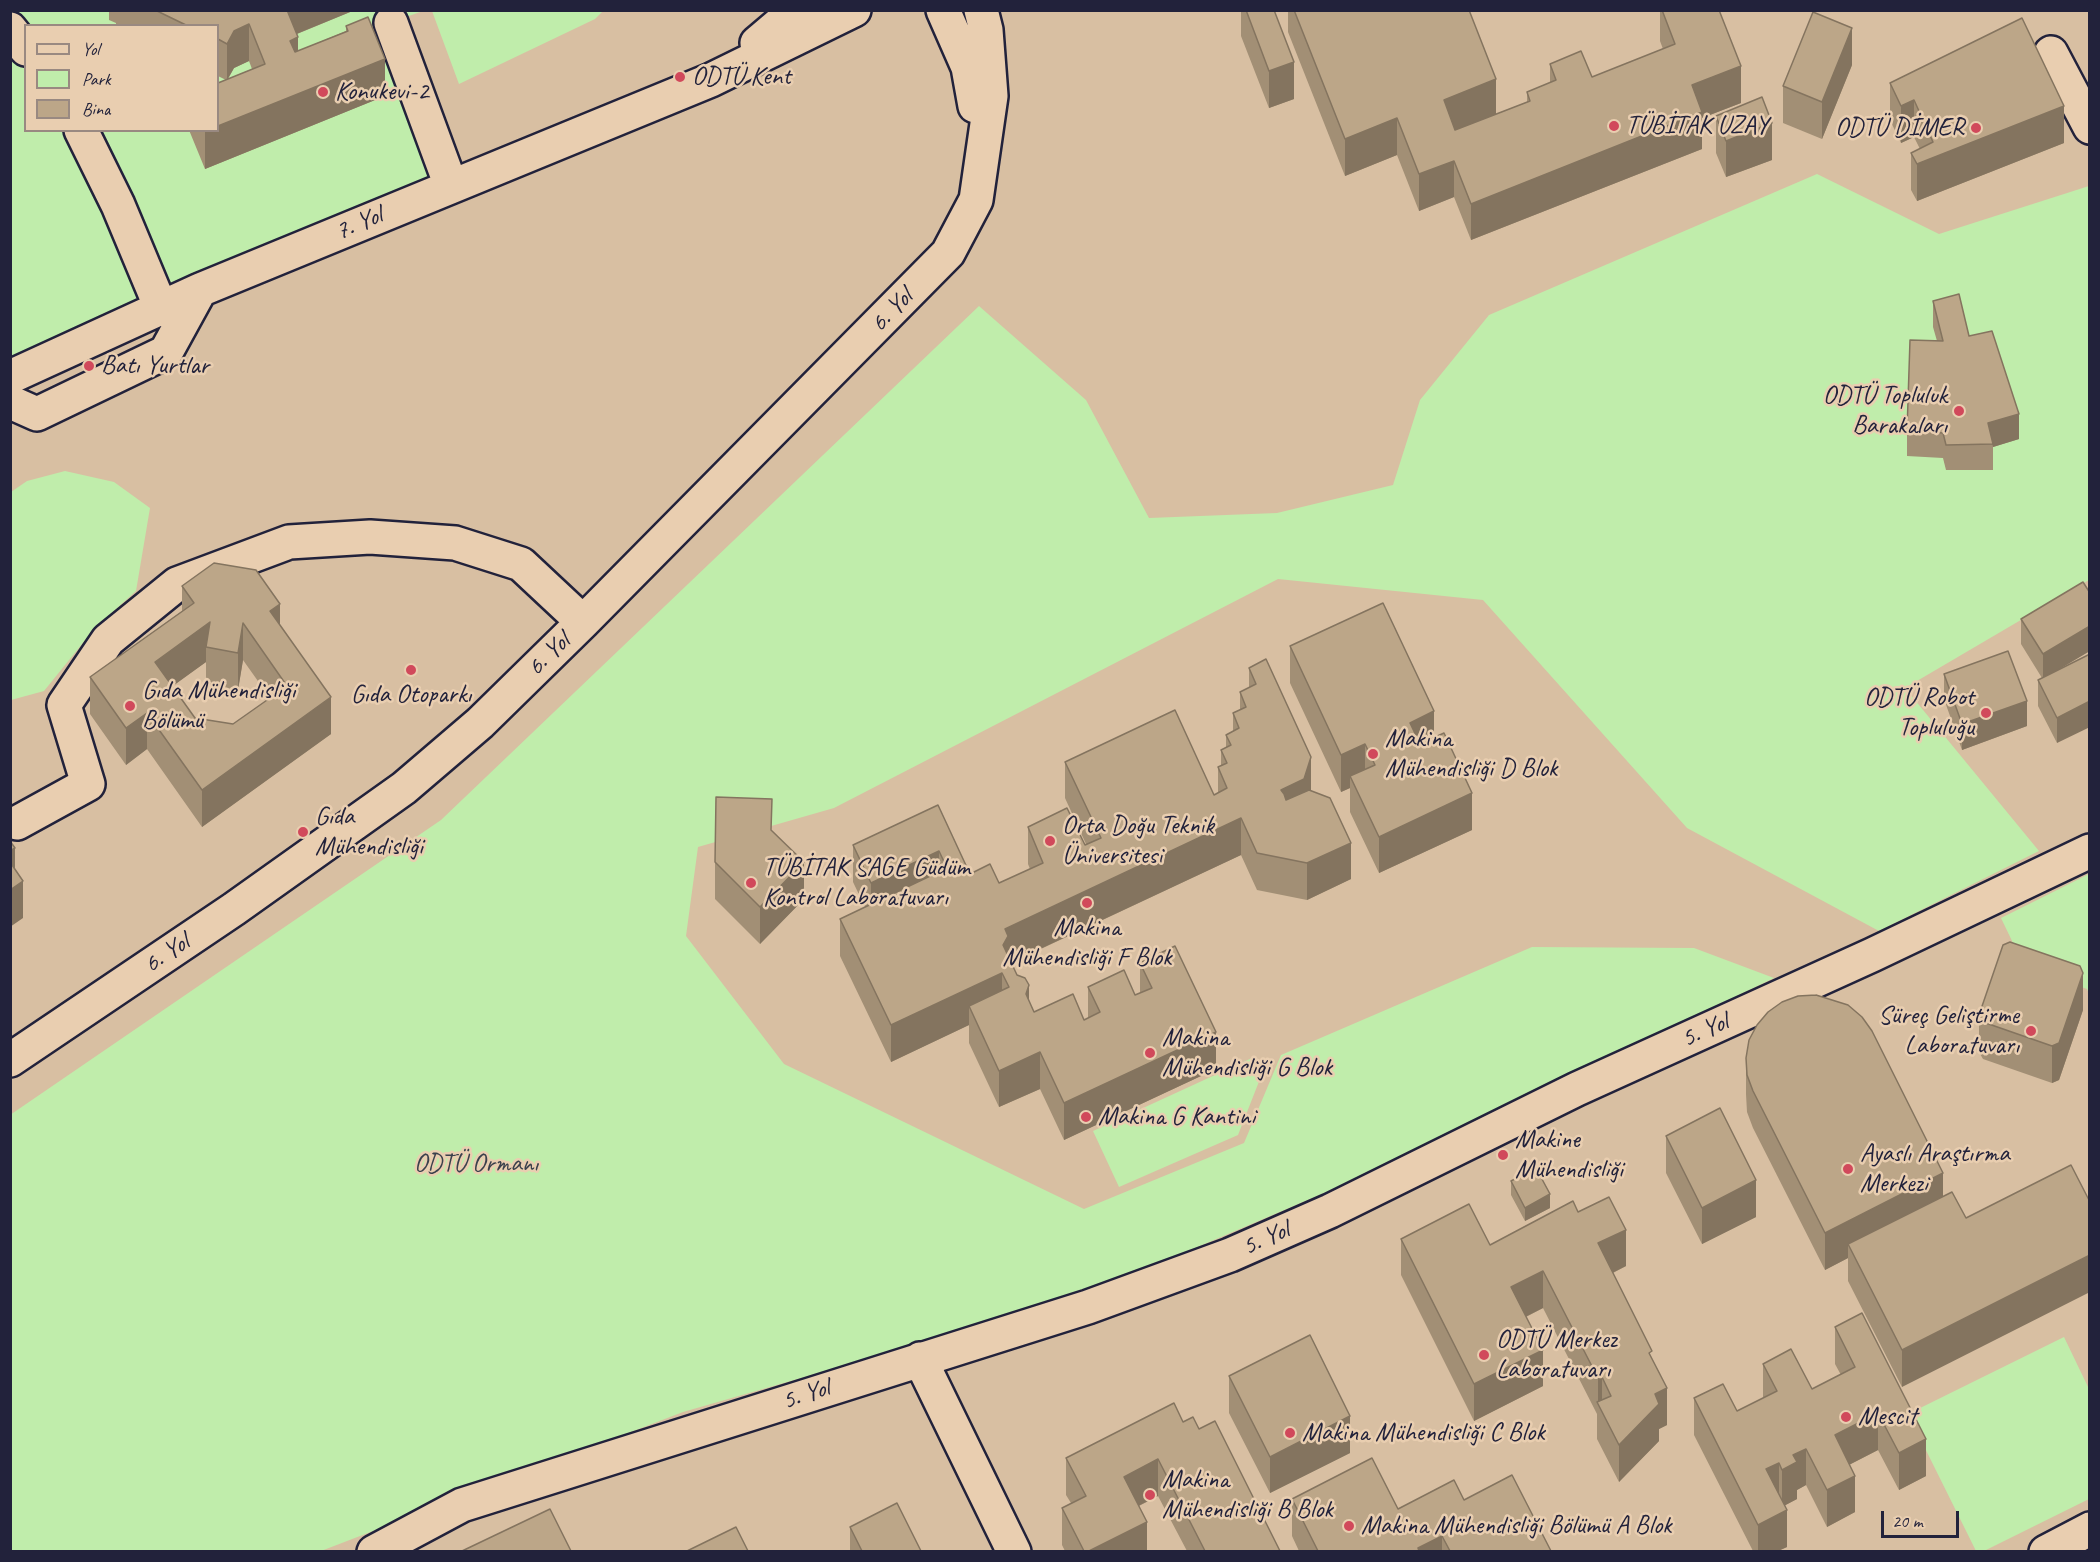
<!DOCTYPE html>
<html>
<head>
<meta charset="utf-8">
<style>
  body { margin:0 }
  #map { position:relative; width:2100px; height:1562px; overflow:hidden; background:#e9ceb0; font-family:Caveat,sans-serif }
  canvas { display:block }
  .frame { position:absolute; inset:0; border:12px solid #22223b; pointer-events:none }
  .legend { position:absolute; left:24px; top:24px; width:195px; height:108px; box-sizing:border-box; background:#e9ceb0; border:2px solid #998981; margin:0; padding:8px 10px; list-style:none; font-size:18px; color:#22223b }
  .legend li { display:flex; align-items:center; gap:12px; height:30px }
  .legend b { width:30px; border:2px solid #998981 }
  .scale { position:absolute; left:1881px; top:1511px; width:78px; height:27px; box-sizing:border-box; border:3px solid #22223b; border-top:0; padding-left:8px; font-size:18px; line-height:21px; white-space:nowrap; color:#22223b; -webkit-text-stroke:4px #e9ceb0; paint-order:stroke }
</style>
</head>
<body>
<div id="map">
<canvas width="2100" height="1562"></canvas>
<div class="frame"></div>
<ul class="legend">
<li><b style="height:8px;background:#e9ceb0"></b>Yol</li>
<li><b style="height:16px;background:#c0edab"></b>Park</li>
<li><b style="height:16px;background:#bca688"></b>Bina</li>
</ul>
<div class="scale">20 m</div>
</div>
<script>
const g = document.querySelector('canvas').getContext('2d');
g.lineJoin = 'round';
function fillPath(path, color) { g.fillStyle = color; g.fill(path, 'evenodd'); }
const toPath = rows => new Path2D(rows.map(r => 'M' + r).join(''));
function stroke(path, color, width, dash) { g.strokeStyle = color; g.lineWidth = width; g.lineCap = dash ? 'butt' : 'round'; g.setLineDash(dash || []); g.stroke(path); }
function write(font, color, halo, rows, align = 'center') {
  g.font = font + ' Caveat,sans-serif'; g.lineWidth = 5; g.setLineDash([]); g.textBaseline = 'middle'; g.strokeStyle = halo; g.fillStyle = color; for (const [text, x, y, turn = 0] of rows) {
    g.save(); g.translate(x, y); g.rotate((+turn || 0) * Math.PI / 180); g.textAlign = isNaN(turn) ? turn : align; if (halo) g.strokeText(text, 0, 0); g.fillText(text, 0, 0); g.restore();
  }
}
const built = toPath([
  [11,11,2089,11,2089,1551,11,1551],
  [26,26,218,26,218,130,26,130]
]);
const green = toPath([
  [10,11,423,11,392,22,451,186,11,377],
  [26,26,218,26,218,130,26,130],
  [432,11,432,10,603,11,595,19,459,84],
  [1817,174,1939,234,2089,186,2089,580,1905,688,2039,851,1879,931,1687,828,1483,600,1278,579,834,808,698,847,686,936,784,1064,1084,1209,1244,1143,1281,1055,1532,947,1694,948,1774,978,1390,1165,1113,1283,902,1349,683,1412,321,1551,11,1552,10,1115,441,820,979,306,1086,400,1149,518,1277,513,1393,485,1420,400,1489,315],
  [65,471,114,482,150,508,136,591,95,628,44,691,11,700,11,492,27,481],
  [2089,874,2089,994,2087,989,2025,968,2001,918],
  [1252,1058,1260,1079,1238,1135,1119,1187,1093,1131],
  [2064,1337,2089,1389,2089,1499,1984,1551,1976,1551,1908,1414]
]);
const minor = toPath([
  [943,10,968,67,975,106],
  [391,23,451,186],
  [10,29,26,49],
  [757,43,796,10],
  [2051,53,2090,127],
  [81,130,118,205,161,308],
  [10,377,200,290,711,80,854,10],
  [10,402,37,414,166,352,200,290],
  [17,823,88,784,64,705,108,640,177,584,289,542,370,537,455,543,521,564,583,622],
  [10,1060,234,909,404,788,480,723,583,622,948,253,976,200,991,96,986,30,981,10],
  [920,1359,1014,1552],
  [374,1552,462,1505,1088,1307,1230,1255,1330,1211,1577,1089,1872,955,2090,851],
  [2046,1552,2090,1529]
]);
const wall = toPath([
  [109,10,355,10,297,34,298,51,346,31,346,26,385,96,205,169,189,130,218,130,226,80,218,76,218,26,116,26,116,23,109,20],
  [249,61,252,69,228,79,234,68],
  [1241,10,1274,10,1294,99,1269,108,1241,36],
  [1288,10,1469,10,1496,114,1527,102,1527,92,1550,83,1550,64,1592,77,1663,49,1660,41,1660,10,1719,10,1741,103,1702,118,1702,149,1471,240,1454,197,1419,211,1397,155,1345,176,1288,32],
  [1852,65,1822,139,1783,123,1783,86],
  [1890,83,2064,143,1917,201,1911,190,1911,153,1920,149,1914,137,1901,143,1890,120],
  [1716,116,1772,160,1726,177,1716,153],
  [1933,301,1969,336,2019,439,1993,447,1993,470,1946,470,1943,458,1907,456,1907,431,1937,341,1933,327],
  [182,586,280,625,331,734,202,827,147,749,126,765,90,714,90,677,182,611],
  [243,660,270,698,233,724,195,718,172,686,206,662,206,684,238,690],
  [2021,619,2055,672,2090,654,2057,743,2038,706,2038,680,2042,678,2021,644],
  [1290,646,1434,738,1472,830,1379,873,1350,812,1350,788,1341,792,1290,683],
  [1249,668,1311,790,1351,879,1307,900,1257,890,1241,855,1011,963,1034,1012,1084,1020,1088,1018,1088,987,1135,995,1140,994,1140,963,1216,1069,1064,1140,1040,1089,999,1107,969,1043,969,1025,891,1062,840,956,840,919,865,907,853,882,853,845,938,805,970,874,999,883,1030,869,1028,864,1028,827,1085,845,1086,844,1065,798,1065,762,1214,795,1218,793,1218,767,1221,766,1221,750,1226,748,1226,735,1233,732,1233,713,1240,710,1240,692,1249,688],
  [1944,674,2027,726,1962,750,1944,699],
  [772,831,804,899,760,944,715,899,715,862],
  [2083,1010,2059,1080,2052,1083,1983,1059,1979,1052,1979,1015],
  [1746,1058,1943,1173,1902,1387,1848,1281,1848,1258,1825,1270,1753,1128,1747,1112,1746,1094],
  [1666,1136,1756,1217,1702,1244,1666,1173],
  [1511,1181,1550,1208,1525,1221,1511,1195],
  [1578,1212,1626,1266,1613,1273,1652,1359,1667,1425,1659,1429,1659,1441,1619,1482,1597,1439,1597,1414,1543,1308,1526,1317,1543,1386,1474,1421,1401,1275,1401,1239,1490,1245],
  [1835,1327,1926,1476,1899,1490,1878,1450,1849,1465,1855,1512,1827,1527,1806,1485,1797,1490,1797,1499,1785,1505,1787,1547,1778,1551,1753,1551,1694,1435,1694,1398,1737,1411,1763,1398,1763,1364,1812,1389,1841,1375,1835,1364],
  [1229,1376,1350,1453,1270,1493,1229,1413],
  [1183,1422,1199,1429,1280,1551,1187,1551,1158,1496,1139,1506,1147,1551,1065,1551,1062,1545,1062,1508,1071,1503,1066,1495,1066,1458],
  [1292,1499,1398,1509,1464,1500,1551,1551,1299,1551,1292,1536],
  [850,1527,921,1551,850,1551]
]);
const shadedWall = toPath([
  [284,10,355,10,284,39],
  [249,24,249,61,234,68,227,80,227,44,234,31],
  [1852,28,1852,65,1822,139,1822,102],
  [298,37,298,74,290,41],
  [385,59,385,96,205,169,205,132,207,130,218,130,218,126],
  [1294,62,1294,99,1269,108,1269,71],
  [1741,66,1741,103,1702,118,1702,149,1471,240,1471,204,1692,85],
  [1496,79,1496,116,1444,137,1444,100],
  [1914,100,1914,137,1901,143,1901,106],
  [2064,106,2064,143,1917,201,1917,164],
  [1397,118,1397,155,1345,176,1345,139],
  [1772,123,1772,160,1726,177,1726,141],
  [1454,161,1454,197,1419,211,1419,174],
  [2019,414,2019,439,1993,447,1988,423],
  [280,604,280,641,270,611],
  [210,622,206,647,206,662,155,699,155,662],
  [243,623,243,660,238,690,238,653],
  [2090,626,2090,651,2043,679,2043,654],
  [331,697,331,734,202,827,202,790],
  [2027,701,2027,726,1962,750,1962,724],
  [2090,701,2090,727,2057,743,2057,718],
  [1434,711,1434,748,1410,760,1410,723],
  [147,713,147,749,126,765,126,728],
  [1365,744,1365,780,1350,776,1350,788,1341,792,1341,755],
  [1311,757,1311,794,1281,827,1281,790],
  [1472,793,1472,830,1379,873,1379,837],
  [1241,818,1241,855,1008,964,1003,945,1005,929],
  [1351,843,1351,879,1307,900,1307,863],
  [15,848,15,885,10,888,10,851],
  [939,851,939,887,871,920,871,883],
  [804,862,804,899,760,944,760,907],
  [23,881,23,918,10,927,10,890],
  [1002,973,1002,1010,969,1006,969,1025,891,1062,891,1025],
  [2083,973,2083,1010,2059,1080,2052,1083,2052,1046],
  [1029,985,1029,1022,1026,994],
  [1216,1032,1216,1069,1064,1140,1064,1103],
  [1040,1052,1040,1089,999,1107,999,1071],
  [1943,1173,1943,1210,1848,1244,1848,1258,1825,1270,1825,1233],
  [1756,1180,1756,1217,1702,1244,1702,1208],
  [1550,1194,1550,1208,1525,1221,1525,1208],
  [1626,1230,1626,1266,1598,1280,1598,1243],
  [2090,1255,2090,1292,1902,1387,1902,1350],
  [1543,1271,1543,1308,1511,1324,1511,1287],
  [1543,1350,1543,1386,1474,1421,1474,1384],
  [1602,1377,1602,1411,1598,1403,1598,1378],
  [1667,1388,1667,1425,1659,1429,1659,1441,1619,1482,1619,1445,1655,1394],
  [1878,1413,1878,1450,1835,1472,1835,1435],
  [1350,1416,1350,1453,1270,1493,1270,1457],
  [1926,1439,1926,1476,1899,1490,1899,1453],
  [1806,1449,1806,1485,1797,1490,1797,1499,1782,1507,1782,1470,1793,1455],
  [1158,1459,1158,1496,1124,1513,1124,1477],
  [1779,1463,1779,1499,1766,1469],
  [1855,1476,1855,1512,1827,1527,1827,1490],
  [1787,1510,1787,1547,1778,1551,1758,1551,1758,1525],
  [1147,1522,1147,1551,1089,1551],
  [1442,1536,1442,1551,1418,1551,1418,1548]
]);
const building = toPath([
  [155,10,287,10,298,37,290,41,295,52,348,31,346,26,368,17,385,59,218,126,218,83,265,64,249,24,234,31,227,44,218,39,218,26,188,26,155,10],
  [1246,10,1274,10,1294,62,1269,71,1246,10],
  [1294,10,1469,10,1496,79,1444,100,1455,130,1530,101,1527,92,1556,80,1550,64,1581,51,1592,77,1675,44,1662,10,1719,10,1741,66,1692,85,1702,112,1471,204,1454,161,1419,174,1397,118,1345,139,1294,10],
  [1813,12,1852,28,1822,102,1783,86,1813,12],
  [2022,18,2064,106,1917,164,1911,153,1933,142,1914,100,1901,106,1890,83,2022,18],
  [1762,97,1772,123,1726,141,1716,116,1762,97],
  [1959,294,1969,336,1992,331,2019,414,1988,423,1993,444,1946,445,1943,433,1907,431,1910,340,1943,341,1933,301,1959,294],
  [214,563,256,570,280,604,270,611,331,697,202,790,147,713,126,728,90,677,194,603,182,586,214,563],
  [210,622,206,647,238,653,243,623,287,686,233,724,195,718,155,662,210,622],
  [2083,582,2090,593,2090,626,2043,654,2021,619,2083,582],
  [1383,603,1434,711,1410,723,1420,744,1444,733,1472,793,1379,837,1350,776,1375,765,1365,744,1341,755,1290,646,1383,603],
  [2008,651,2027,701,1962,724,1944,674,2008,651],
  [2090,654,2090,701,2057,718,2038,680,2090,654],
  [1266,659,1311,757,1304,779,1281,790,1284,794,1286,800,1309,790,1330,798,1351,843,1307,863,1257,853,1241,818,1005,929,1008,936,1003,945,1017,975,1025,978,1029,985,1026,994,1034,1012,1073,994,1084,1020,1100,1012,1088,987,1124,970,1135,995,1152,988,1140,963,1175,946,1216,1032,1064,1103,1040,1052,999,1071,969,1006,1009,987,1002,973,891,1025,840,919,947,868,939,851,871,883,853,845,938,805,970,874,990,864,999,883,1043,863,1028,827,1067,808,1085,845,1101,838,1065,762,1175,710,1214,795,1227,788,1218,767,1227,763,1221,750,1231,745,1226,735,1239,728,1233,713,1246,707,1240,692,1256,684,1249,668,1266,659],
  [716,797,772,799,771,830,804,862,760,907,715,862,716,797],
  [10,841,15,848,10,851,10,841],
  [10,862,23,881,10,890,10,862],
  [2010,942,2080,966,2083,973,2059,1043,2052,1046,1983,1022,1979,1015,2003,945,2010,942],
  [1816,995,1848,1005,1862,1017,1872,1031,1943,1173,1825,1233,1753,1091,1747,1075,1746,1058,1749,1040,1757,1025,1768,1012,1782,1002,1798,996,1816,995],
  [1720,1108,1756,1180,1702,1208,1666,1136,1720,1108],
  [2071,1165,2090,1202,2090,1255,1902,1350,1848,1244,1952,1192,1966,1218,2071,1165],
  [1536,1168,1550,1194,1525,1208,1511,1181,1536,1168],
  [1609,1197,1626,1230,1598,1243,1652,1351,1649,1353,1667,1388,1655,1394,1659,1404,1619,1445,1597,1402,1611,1396,1602,1377,1598,1378,1543,1271,1511,1287,1543,1350,1474,1384,1401,1239,1469,1204,1490,1245,1573,1201,1578,1212,1609,1197],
  [1862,1313,1926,1439,1899,1453,1878,1413,1835,1435,1855,1476,1827,1490,1806,1449,1793,1455,1797,1462,1782,1470,1779,1463,1766,1469,1787,1510,1758,1525,1694,1398,1723,1384,1737,1411,1777,1391,1763,1364,1791,1349,1812,1389,1855,1367,1835,1327,1862,1313],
  [1310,1335,1350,1416,1270,1457,1229,1376,1310,1335],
  [1174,1403,1183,1422,1193,1417,1199,1429,1215,1421,1280,1551,1205,1551,1158,1459,1124,1477,1147,1522,1089,1551,1084,1551,1062,1508,1086,1496,1066,1458,1174,1403],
  [1372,1458,1398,1509,1454,1480,1464,1500,1512,1475,1551,1551,1450,1551,1442,1536,1418,1548,1419,1551,1318,1551,1292,1499,1372,1458],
  [897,1503,921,1551,862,1551,850,1527,897,1503],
  [550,1509,571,1551,462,1551,550,1509],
  [736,1527,748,1551,687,1551,736,1527]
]);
const markers = [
  [680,77,6,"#d1495b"],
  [323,92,6,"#d1495b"],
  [1614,126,6,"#d1495b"],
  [1976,128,6,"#d1495b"],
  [89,366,6,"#d1495b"],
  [1959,411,6,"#d1495b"],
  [411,670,6,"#d1495b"],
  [130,706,6,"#d1495b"],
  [1986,713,6,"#d1495b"],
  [1373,754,6,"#d1495b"],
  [303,832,6,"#d1495b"],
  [1050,841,6,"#d1495b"],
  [751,883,6,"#d1495b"],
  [1087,903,6,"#d1495b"],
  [2031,1031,6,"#d1495b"],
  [1150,1053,6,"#d1495b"],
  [1086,1117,6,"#d1495b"],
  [1503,1155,6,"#d1495b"],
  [1848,1169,6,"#d1495b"],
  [1484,1355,6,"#d1495b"],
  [1846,1417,6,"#d1495b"],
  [1290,1433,6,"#d1495b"],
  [1150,1495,6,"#d1495b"],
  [1349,1526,6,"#d1495b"]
];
const poiNames = [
  ["ODTÜ Kent",692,77],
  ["Konukevi-2",335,92],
  ["TÜBİTAK UZAY",1626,126],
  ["ODTÜ DİMER",1964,128,"right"],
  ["Batı Yurtlar",101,366],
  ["ODTÜ Topluluk",1947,396,"right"],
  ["Barakaları",1947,426,"right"],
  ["Gıda Mühendisliği",142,691],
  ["Bölümü",142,721],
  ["Gıda Otoparkı",411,695,"center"],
  ["ODTÜ Robot",1974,698,"right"],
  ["Topluluğu",1974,728,"right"],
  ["Makina",1385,739],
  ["Mühendisliği D Blok",1385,769],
  ["Gıda",315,817],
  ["Mühendisliği",315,847],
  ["Orta Doğu Teknik",1062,826],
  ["Üniversitesi",1062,856],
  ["TÜBİTAK SAGE Güdüm",763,868],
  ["Kontrol Laboratuvarı",763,898],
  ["Makina",1087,928,"center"],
  ["Mühendisliği F Blok",1087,958,"center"],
  ["Süreç Geliştirme",2019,1016,"right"],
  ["Laboratuvarı",2019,1046,"right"],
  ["Makina",1162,1038],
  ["Mühendisliği G Blok",1162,1068],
  ["Makina G Kantini",1098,1117],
  ["Makine",1515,1140],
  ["Mühendisliği",1515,1170],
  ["Ayaslı Araştırma",1860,1154],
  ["Merkezi",1860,1184],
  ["ODTÜ Merkez",1496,1340],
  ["Laboratuvarı",1496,1370],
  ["Mescit",1858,1417],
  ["Makina Mühendisliği C Blok",1302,1433],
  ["Makina",1162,1480],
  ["Mühendisliği B Blok",1162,1510],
  ["Makina Mühendisliği Bölümü A Blok",1361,1526]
];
const streetNames = [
  ["7. Yol",359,224,-23],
  ["6. Yol",892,311,-46],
  ["6. Yol",549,655,-44],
  ["6. Yol",167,954,-34],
  ["5. Yol",1705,1031,-24],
  ["5. Yol",1266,1239,-24],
  ["5. Yol",806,1395,-18]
];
const parkNames = [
  ["ODTÜ Ormanı",476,1164]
];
fillPath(built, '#d8bfa2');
fillPath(green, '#c0edab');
stroke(minor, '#22223b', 38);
stroke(minor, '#e9ceb0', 33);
fillPath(wall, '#a28f75');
fillPath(shadedWall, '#84745f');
fillPath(building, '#bca688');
stroke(building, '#84745f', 1.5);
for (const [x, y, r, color] of markers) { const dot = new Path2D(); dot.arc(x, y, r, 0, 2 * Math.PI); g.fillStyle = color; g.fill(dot); stroke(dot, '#e9ceb0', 2); }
write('26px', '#22223b', '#e9ceb0', poiNames, 'left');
write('26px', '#22223b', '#e9ceb0', streetNames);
write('26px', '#3a404c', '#e9ceb0', parkNames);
</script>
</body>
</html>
